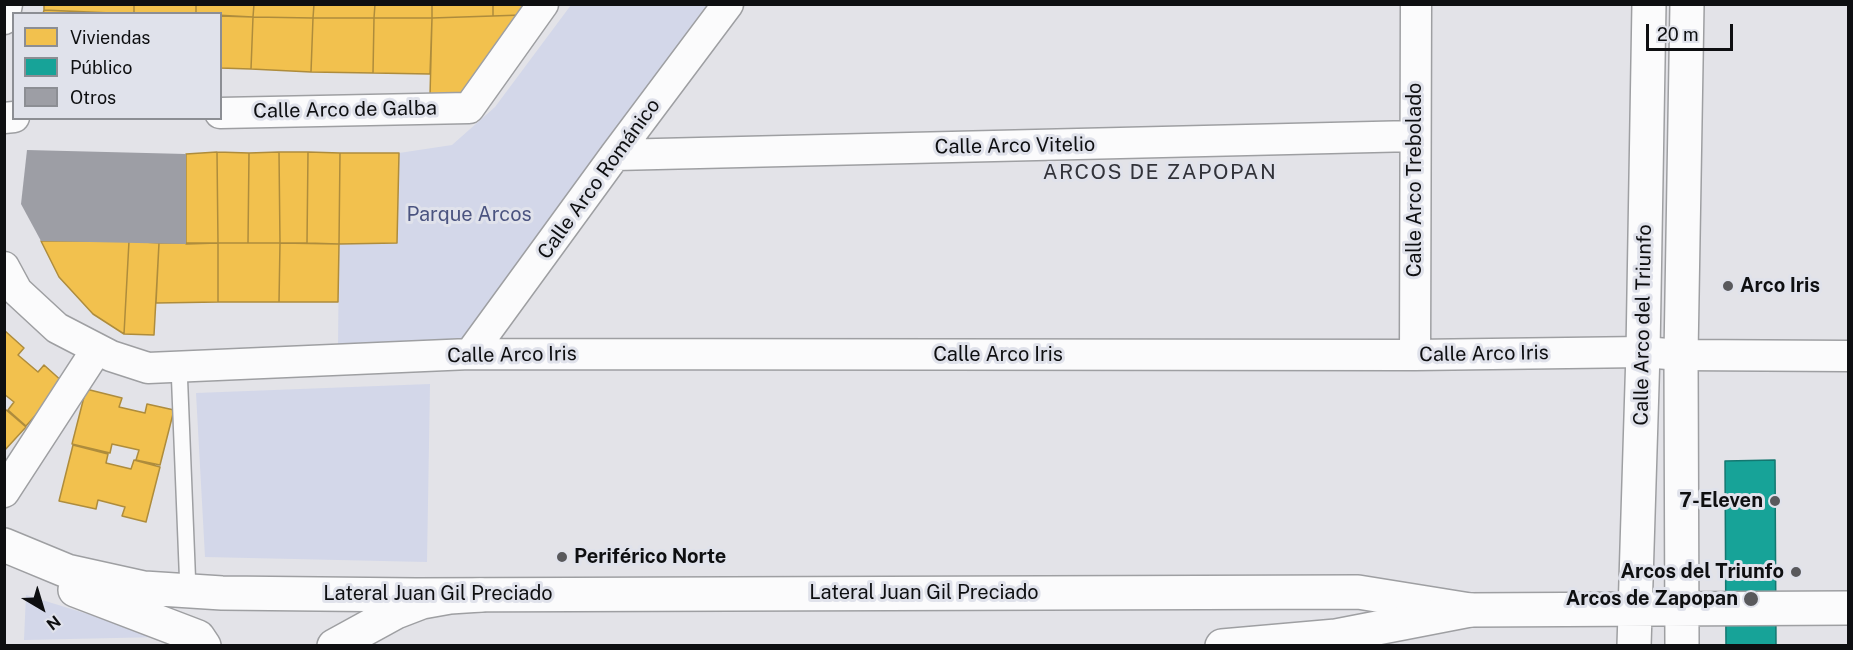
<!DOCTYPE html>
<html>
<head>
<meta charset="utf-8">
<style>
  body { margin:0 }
  #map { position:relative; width:1853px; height:650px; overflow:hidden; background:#e3e3e8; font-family:"Public Sans",sans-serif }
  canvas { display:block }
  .frame { position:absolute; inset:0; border:6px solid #0e0f11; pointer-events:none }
  .legend { position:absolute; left:12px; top:12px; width:210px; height:108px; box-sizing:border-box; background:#e0e2eb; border:2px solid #8c8e94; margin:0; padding:8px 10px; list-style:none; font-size:18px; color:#0e0f11 }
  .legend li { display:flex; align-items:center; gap:12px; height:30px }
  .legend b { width:30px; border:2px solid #8c8e94 }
  .north { position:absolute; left:12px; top:578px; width:60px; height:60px; -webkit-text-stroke:4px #e0e2eb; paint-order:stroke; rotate:142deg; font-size:16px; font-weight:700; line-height:24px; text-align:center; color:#0e0f11 }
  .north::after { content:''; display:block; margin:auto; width:21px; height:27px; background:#0e0f11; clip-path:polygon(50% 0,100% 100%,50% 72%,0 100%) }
  .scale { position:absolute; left:1646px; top:24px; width:87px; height:27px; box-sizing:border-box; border:3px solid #0e0f11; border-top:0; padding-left:8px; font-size:18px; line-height:21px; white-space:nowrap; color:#0e0f11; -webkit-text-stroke:4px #e0e2eb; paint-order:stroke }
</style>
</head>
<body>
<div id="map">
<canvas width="1853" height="650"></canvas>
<div class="frame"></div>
<ul class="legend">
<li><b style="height:16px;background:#f2c14e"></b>Viviendas</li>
<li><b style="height:16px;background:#17a398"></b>Público</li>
<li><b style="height:16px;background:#9d9ea5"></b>Otros</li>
</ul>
<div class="north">N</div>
<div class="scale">20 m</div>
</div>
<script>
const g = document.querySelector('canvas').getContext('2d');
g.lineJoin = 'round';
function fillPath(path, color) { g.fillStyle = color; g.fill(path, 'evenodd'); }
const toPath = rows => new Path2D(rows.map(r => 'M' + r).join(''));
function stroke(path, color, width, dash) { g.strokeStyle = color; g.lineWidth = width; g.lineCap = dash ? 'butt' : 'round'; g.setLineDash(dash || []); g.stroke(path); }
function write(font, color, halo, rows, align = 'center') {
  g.font = font + ' "Public Sans",sans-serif'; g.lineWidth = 6; g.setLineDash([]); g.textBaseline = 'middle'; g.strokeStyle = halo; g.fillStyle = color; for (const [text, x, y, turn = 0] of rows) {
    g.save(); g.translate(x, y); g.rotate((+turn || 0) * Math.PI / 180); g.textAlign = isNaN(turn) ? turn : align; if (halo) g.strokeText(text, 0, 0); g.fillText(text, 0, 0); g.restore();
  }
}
const green = toPath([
  [571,5,712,5,466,340,338,346,339,244,397,243,399,153,452,145,495,107],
  [430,384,427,562,205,557,196,393],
  [26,595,162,637,24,640]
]);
const homes = toPath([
  [44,4,134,4,134,14,44,10,44,4],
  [134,4,196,4,196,14,134,14,134,4],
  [196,4,254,4,253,17,196,14,196,4],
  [254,4,314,4,313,18,253,17,254,4],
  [314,4,375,4,374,18,313,18,314,4],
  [375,4,432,4,432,18,374,18,375,4],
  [432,4,493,4,493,16,432,18,432,4],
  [493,4,530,4,522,15,493,16,493,4],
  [44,10,128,14,43,14,44,10],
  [522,15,465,96,430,96,432,18,522,15],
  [220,16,253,17,251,69,220,68,220,16],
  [253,17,313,18,311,72,251,69,253,17],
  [313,18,374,18,373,73,311,72,313,18],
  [374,18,432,18,430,74,373,73,374,18],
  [217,152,249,153,248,243,218,243,217,152],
  [217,152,218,243,186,244,186,154,217,152],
  [279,152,308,152,307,243,280,243,279,152],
  [279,152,280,243,248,243,249,153,279,152],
  [308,152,340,153,339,244,307,243,308,152],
  [340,153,399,153,397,243,339,244,340,153],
  [41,241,129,241,124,334,93,314,59,277,41,241],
  [129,241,159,243,154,335,124,334,129,241],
  [159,243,218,243,218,302,156,303,159,243],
  [218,243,280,243,279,302,218,302,218,243],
  [280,243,339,244,338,302,279,302,280,243],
  [4,330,24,348,18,355,38,372,44,365,64,383,26,426,8,410,14,402,4,394,4,330],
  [86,389,122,398,119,407,145,413,147,404,174,410,160,465,136,460,139,450,112,444,110,453,72,444,86,389],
  [5,409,26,427,4,451,4,410,5,409],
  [73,445,108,454,106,463,131,469,134,460,160,467,146,522,122,516,125,507,98,500,96,509,59,501,73,445]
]);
const public = toPath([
  [1775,460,1776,646,1726,646,1725,461,1775,460]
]);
const building = toPath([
  [27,150,186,154,186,244,41,241,21,204]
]);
const lane = toPath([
  [179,366,188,591]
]);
const street = toPath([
  [4,19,7,4],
  [220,113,469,108,543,4],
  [4,118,14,117],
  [615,155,1415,136],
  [4,267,17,291,57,328,111,356,148,368,470,354,1415,355,1643,352,1681,355,1848,356],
  [470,354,615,155,728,4],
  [1415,355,1416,4],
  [4,492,97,349]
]);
const secondary = toPath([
  [4,545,67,571,144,588,222,593,416,595,1358,592,1470,610,1848,608],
  [75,590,198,637,204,646],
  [1634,646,1643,352,1649,4],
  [1682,646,1681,355,1687,4]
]);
const primary = toPath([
  [334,646,396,612,422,602,450,597,481,595],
  [1222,646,1336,636,1470,610]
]);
const markers = [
  [1728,286,6,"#59595c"],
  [1775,501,6,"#59595c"],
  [562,557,6,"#59595c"],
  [1796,572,6,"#59595c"],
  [1751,599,8,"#59595c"]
];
const streetNames = [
  ["Calle Arco de Galba",345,110,-1],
  ["Calle Arco Vitelio",1015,146,-1],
  ["Calle Arco Románico",599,179,-54],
  ["Calle Arco Trebolado",1415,180,-90],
  ["Calle Arco del Triunfo",1643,325,-89],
  ["Calle Arco Iris",1484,354,-1],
  ["Calle Arco Iris",512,355,-1],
  ["Calle Arco Iris",998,355],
  ["Lateral Juan Gil Preciado",924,593],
  ["Lateral Juan Gil Preciado",438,594]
];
const parkNames = [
  ["Parque Arcos",469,215]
];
const poiNames = [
  ["Arco Iris",1740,286,"left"],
  ["7-Eleven",1763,501],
  ["Periférico Norte",574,557,"left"],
  ["Arcos del Triunfo",1784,572],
  ["Arcos de Zapopan",1738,599]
];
const neighbourhoodNames = [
  ["ARCOS DE ZAPOPAN",1160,173]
];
fillPath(green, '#d3d7e9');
fillPath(homes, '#f2c14e');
stroke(homes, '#ae8c3c', 1.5);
fillPath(public, '#17a398');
stroke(public, '#147770', 1.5);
fillPath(building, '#9d9ea5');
stroke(lane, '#9e9fa2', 18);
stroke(street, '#9e9fa2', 33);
stroke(secondary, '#9e9fa2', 36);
stroke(primary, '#9e9fa2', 36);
stroke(lane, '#fbfbfc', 15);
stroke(street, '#fbfbfc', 30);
stroke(secondary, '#fbfbfc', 33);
stroke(primary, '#fbfbfc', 33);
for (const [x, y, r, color] of markers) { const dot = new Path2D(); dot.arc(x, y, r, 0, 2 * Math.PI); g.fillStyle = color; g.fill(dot); stroke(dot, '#e0e2eb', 2); }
write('20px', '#0e0f11', '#e0e2eb', streetNames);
write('20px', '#4b5480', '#e0e2eb', parkNames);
write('bold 20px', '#0e0f11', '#e0e2eb', poiNames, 'right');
g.letterSpacing = '1.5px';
write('21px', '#32333a', '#e0e2eb', neighbourhoodNames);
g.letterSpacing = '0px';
</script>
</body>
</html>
